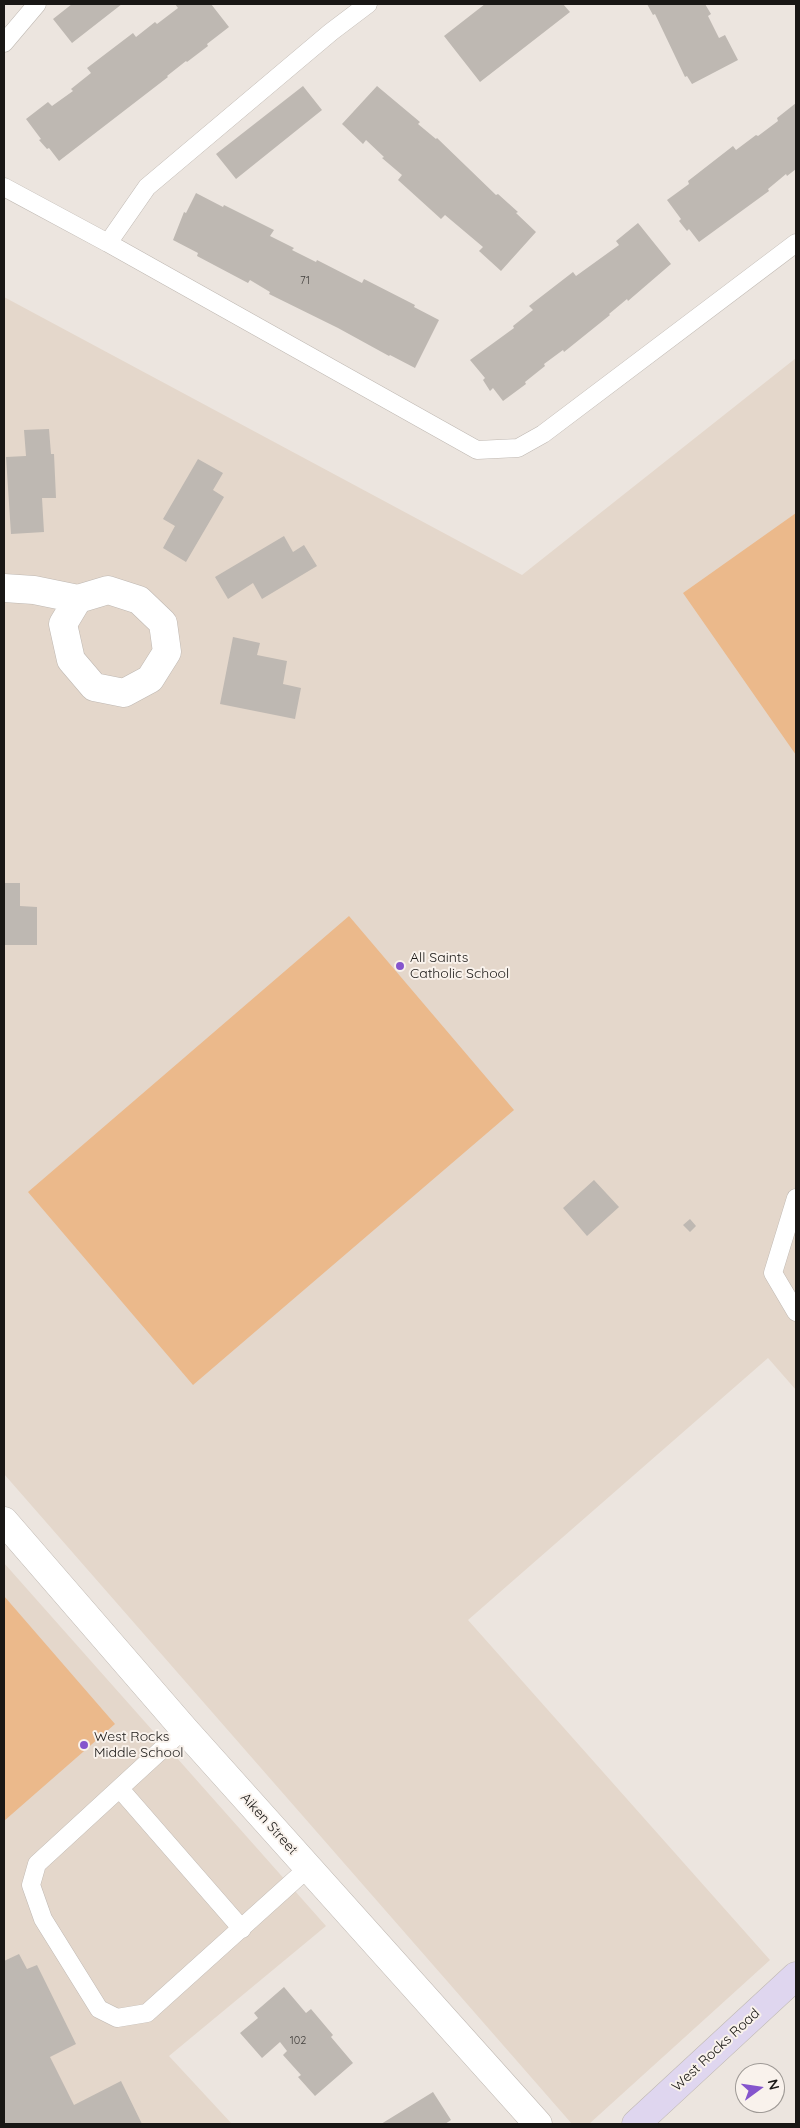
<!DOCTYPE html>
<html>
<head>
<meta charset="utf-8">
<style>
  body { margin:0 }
  #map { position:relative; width:800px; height:2128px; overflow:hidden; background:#ece5df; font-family:Quicksand,sans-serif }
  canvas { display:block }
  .frame { position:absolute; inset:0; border:5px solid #191715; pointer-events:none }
  .north { position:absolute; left:735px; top:2063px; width:50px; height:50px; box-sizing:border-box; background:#f9f2ec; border:1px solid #9f9a96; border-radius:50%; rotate:76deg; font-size:14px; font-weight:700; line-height:20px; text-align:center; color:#191715 }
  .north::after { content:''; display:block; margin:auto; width:18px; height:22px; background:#8555cd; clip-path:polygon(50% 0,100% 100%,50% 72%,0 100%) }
</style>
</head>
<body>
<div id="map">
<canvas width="800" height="2128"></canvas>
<div class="frame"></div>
<div class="north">N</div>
</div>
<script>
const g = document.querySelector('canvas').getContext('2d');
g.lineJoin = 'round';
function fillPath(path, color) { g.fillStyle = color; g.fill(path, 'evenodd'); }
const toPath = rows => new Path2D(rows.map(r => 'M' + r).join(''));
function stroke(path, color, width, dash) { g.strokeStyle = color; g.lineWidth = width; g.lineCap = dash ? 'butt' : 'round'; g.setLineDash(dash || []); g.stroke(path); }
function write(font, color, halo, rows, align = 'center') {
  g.font = font + ' Quicksand,sans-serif'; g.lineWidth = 4; g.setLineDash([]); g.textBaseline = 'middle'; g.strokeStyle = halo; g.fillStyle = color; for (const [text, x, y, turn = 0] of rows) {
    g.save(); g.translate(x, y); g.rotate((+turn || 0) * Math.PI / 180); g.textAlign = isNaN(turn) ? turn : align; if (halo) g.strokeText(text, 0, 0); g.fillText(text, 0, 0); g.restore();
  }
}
const built = toPath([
  [4,297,522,575,796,358,796,1390,768,1358,468,1620,770,1960,589,2124,572,2124,4,1474],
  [4,1563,326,1926,169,2056,232,2124,4,2124]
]);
const green = toPath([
  [796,513,796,755,683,593],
  [349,916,514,1110,193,1385,28,1192],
  [4,1596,115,1724,4,1821]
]);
const building = toPath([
  [72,4,122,4,72,43,53,19],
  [175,4,211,4,229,27,207,44,208,46,187,62,186,61,167,76,168,77,59,161,49,148,47,149,39,140,41,139,26,119,48,102,52,106,73,91,71,89,91,73,87,68,133,33,136,37,155,22,157,24,178,8],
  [485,4,563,4,570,12,480,82,444,36],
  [647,4,705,4,711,14,708,16,719,38,725,35,738,60,692,84,687,76,685,77,655,14,653,15],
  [303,86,322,110,236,179,216,154],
  [377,86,420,122,418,124,436,139,437,138,496,195,498,194,518,212,516,213,536,232,501,271,479,251,483,247,445,215,441,219,398,180,402,175,382,158,384,157,366,140,363,144,342,124],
  [796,103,796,169,787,176,786,174,768,189,769,191,699,242,689,229,687,231,679,221,681,219,667,200,689,184,688,181,733,146,736,150,756,135,758,136,778,121,777,118],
  [196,193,223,207,224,205,274,230,270,236,294,248,292,250,316,262,317,260,362,283,364,279,415,305,414,307,439,320,415,368,390,355,389,356,338,328,269,294,270,292,250,280,248,283,197,256,198,253,173,240,184,212,186,213],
  [638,223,671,264,628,301,627,299,609,314,610,315,564,352,563,350,544,364,545,366,525,382,526,384,503,401,493,388,490,391,483,380,485,378,470,360,514,328,513,326,533,310,529,306,573,272,576,276,619,245,616,241],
  [49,429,51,454,54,454,56,498,42,498,44,532,11,534,6,457,26,456,24,430],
  [198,459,223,473,213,490,224,497,186,562,163,548,175,526,163,519],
  [284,536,293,552,304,545,317,566,262,599,253,583,228,599,215,577],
  [233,637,260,643,257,655,287,661,283,684,301,688,295,719,220,704],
  [4,883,20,883,20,906,37,907,37,945,4,945],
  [594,1180,619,1207,587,1236,563,1208],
  [690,1219,696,1226,690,1232,683,1225],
  [19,1954,27,1969,37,1965,76,2044,50,2057,74,2105,121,2081,142,2124,4,2124,4,1961],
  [284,1987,306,2013,311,2009,333,2035,331,2037,353,2063,315,2096,298,2077,301,2075,283,2055,287,2051,280,2042,262,2058,240,2033,258,2018,254,2013],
  [433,2092,451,2120,445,2124,381,2124]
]);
const service = toPath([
  [368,4,331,32,147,187,108,243,477,450,518,448,543,434,796,243],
  [4,43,37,4],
  [4,187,108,243],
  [796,1198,773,1273,796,1312],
  [184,1729,37,1864,31,1885,43,1919,99,2009,117,2018,147,2013,308,1868],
  [120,1789,242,1929]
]);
const minor = toPath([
  [4,588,34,590,78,599,108,590,139,600,163,623,167,652,150,679,124,693,94,687,71,660,63,624,78,599],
  [4,1521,184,1729,538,2124]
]);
const secondary = toPath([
  [636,2124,796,1976]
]);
const markers = [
  [400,966,5,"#8555cd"],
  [84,1745,5,"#8555cd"]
];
const numberNames = [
  ["71",305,281],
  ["102",298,2041]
];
const poiNames = [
  ["All Saints",410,958],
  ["Catholic School",410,974],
  ["West Rocks",94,1737],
  ["Middle School",94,1753]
];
const streetNames = [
  ["Aiken Street",269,1824,48],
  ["West Rocks Road",716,2050,-43]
];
fillPath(built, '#e4d7cb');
fillPath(green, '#ebb98b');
fillPath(building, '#beb8b2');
stroke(service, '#bfb8b2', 19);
stroke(minor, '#bfb8b2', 29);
stroke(secondary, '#bfb8b2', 29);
stroke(service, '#fff', 18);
stroke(minor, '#fff', 28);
stroke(secondary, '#dfd6ef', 28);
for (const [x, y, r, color] of markers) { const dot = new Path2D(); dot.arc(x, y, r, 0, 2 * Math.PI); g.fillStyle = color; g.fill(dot); stroke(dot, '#f9f2ec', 2); }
write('11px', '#423f3c', null, numberNames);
write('14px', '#191715', '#f9f2ec', poiNames, 'left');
write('14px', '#191715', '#f9f2ec', streetNames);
</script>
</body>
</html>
